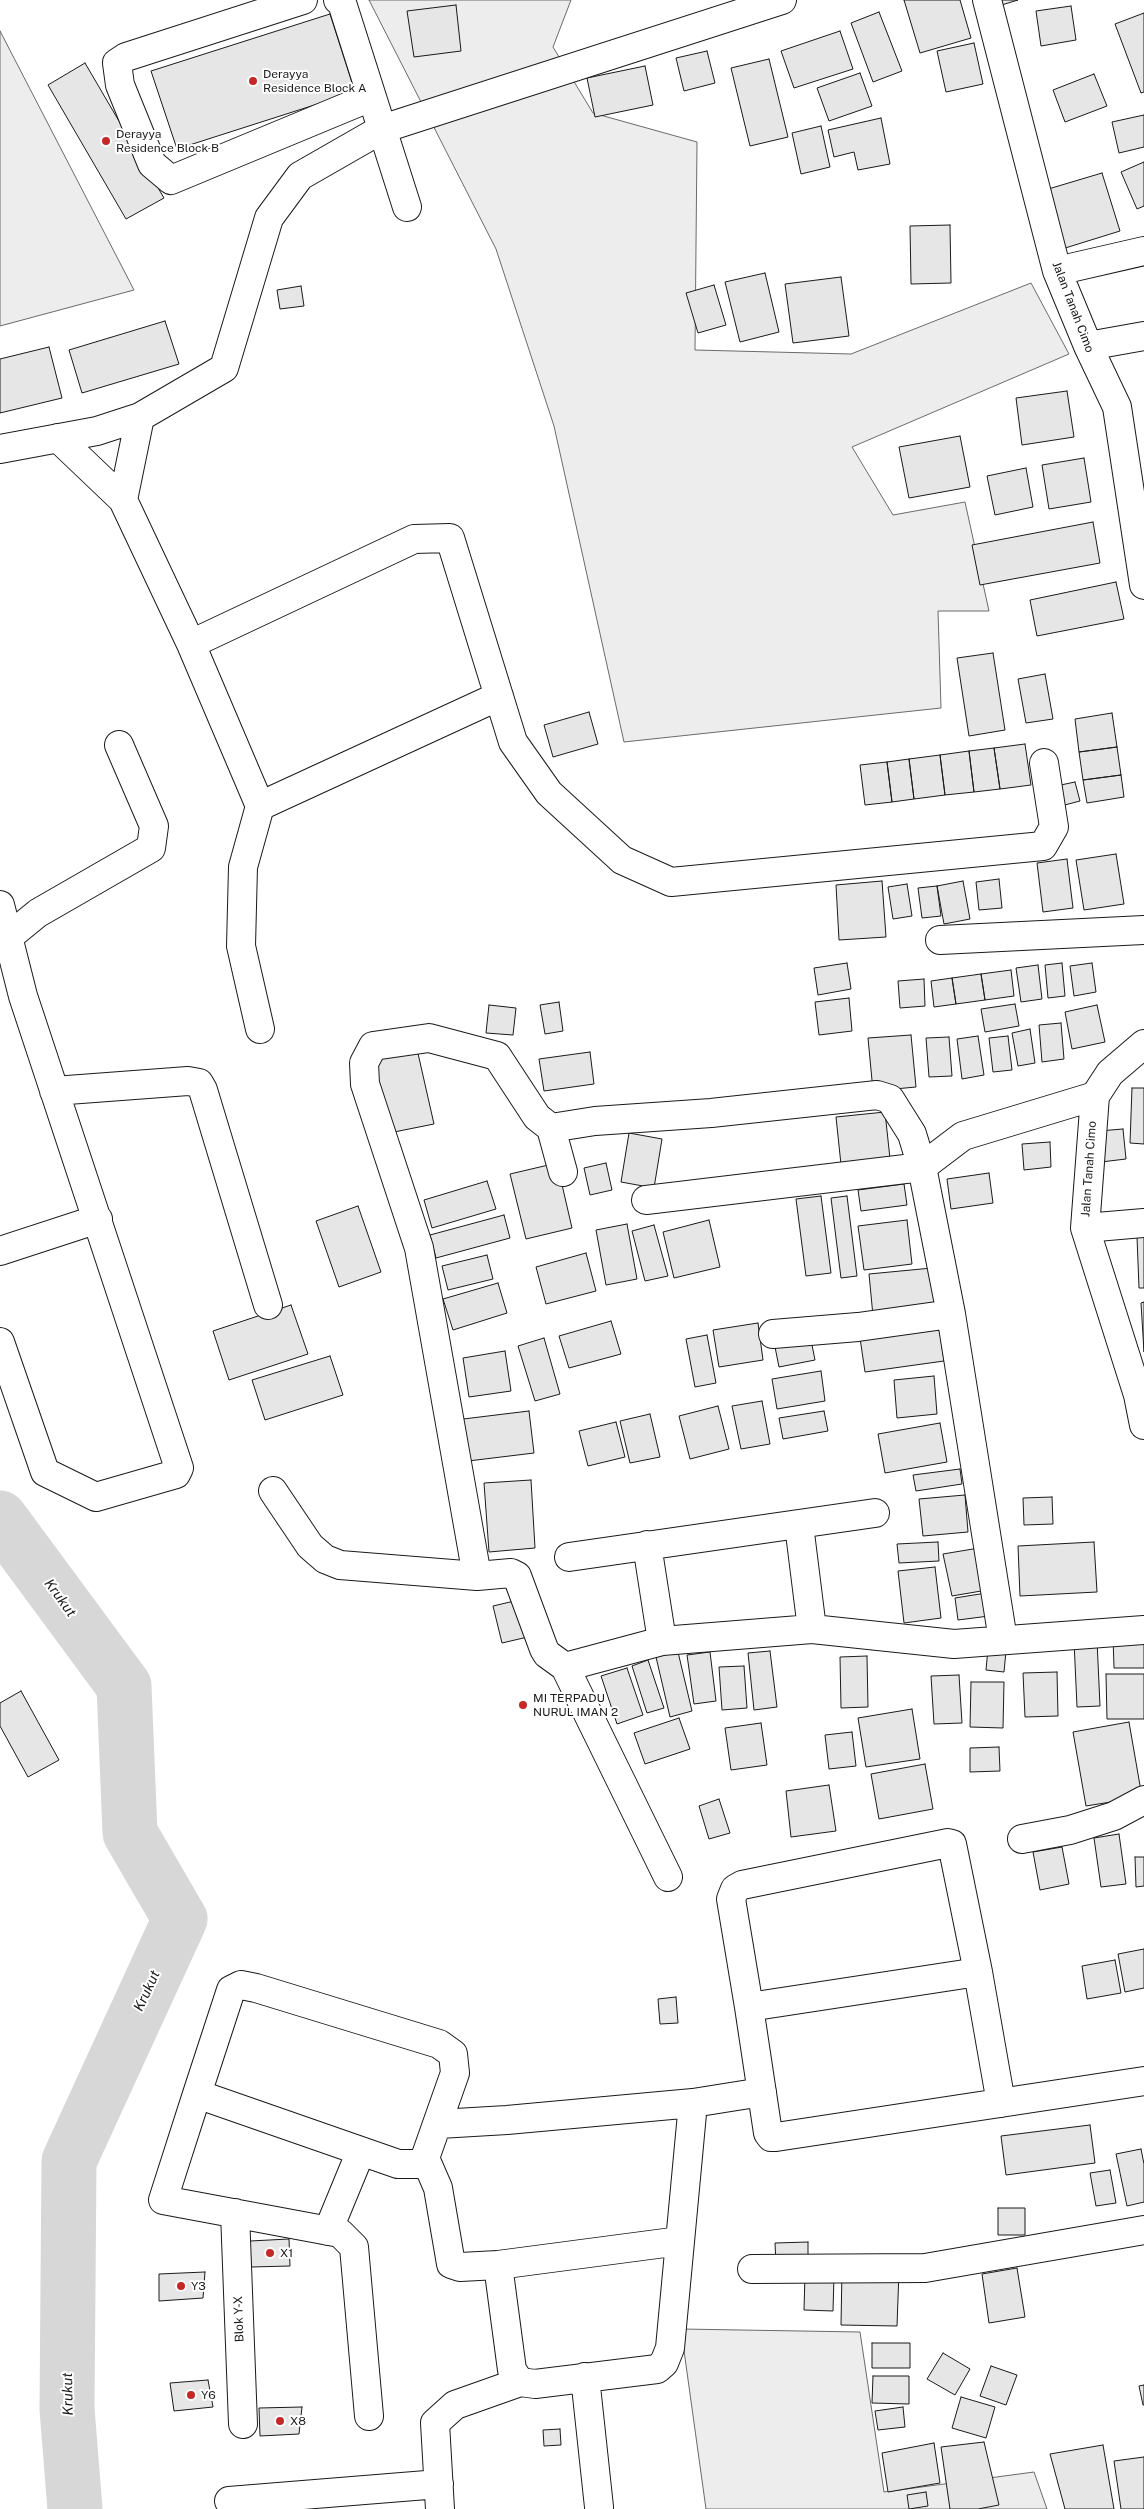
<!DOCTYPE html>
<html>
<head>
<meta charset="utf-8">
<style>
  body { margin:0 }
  canvas { display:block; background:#fff }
</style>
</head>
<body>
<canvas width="1144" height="2509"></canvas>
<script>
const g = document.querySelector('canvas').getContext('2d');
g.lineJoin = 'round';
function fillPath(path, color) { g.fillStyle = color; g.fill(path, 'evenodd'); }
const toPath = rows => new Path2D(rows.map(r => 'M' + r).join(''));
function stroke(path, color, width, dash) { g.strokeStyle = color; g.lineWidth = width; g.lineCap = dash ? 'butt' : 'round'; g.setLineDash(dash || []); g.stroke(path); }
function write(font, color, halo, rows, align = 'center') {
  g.font = font + ' "Public Sans",sans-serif'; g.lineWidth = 4; g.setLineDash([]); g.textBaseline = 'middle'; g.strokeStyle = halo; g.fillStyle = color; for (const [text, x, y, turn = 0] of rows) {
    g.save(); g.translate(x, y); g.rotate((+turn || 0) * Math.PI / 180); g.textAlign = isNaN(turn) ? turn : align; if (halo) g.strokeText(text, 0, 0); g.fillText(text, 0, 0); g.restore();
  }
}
const built = toPath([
  [369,0,571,0,553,47,593,113,697,142,695,350,851,354,1031,283,1069,354,852,447,893,515,965,502,989,611,938,611,941,708,624,742,554,426,496,249,369,0],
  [0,31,134,290,0,326,0,31],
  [681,2329,860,2332,884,2492,1034,2472,1047,2509,706,2509,681,2329]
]);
const river = toPath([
  [0,1518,124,1686,130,1833,180,1919,69,2161,67,2409,75,2509]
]);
const building = toPath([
  [904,0,960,0,971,38,920,53,904,0],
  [993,0,1018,0,995,7,993,0],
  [456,5,461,51,414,57,407,11,456,5],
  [1071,6,1076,40,1041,46,1036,11,1071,6],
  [879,12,902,71,873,82,851,23,879,12],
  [1144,13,1144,92,1141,93,1115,24,1144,13],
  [330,14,355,92,177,149,151,71,330,14],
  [840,31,853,69,794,88,781,51,840,31],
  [974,43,983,84,946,92,937,51,974,43],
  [707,51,715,83,684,91,676,58,707,51],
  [769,59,788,137,750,146,731,68,769,59],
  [85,63,164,198,126,219,48,85,85,63],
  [645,66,653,105,595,117,587,78,645,66],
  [860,73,872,106,829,121,817,88,860,73],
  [1094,74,1107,106,1065,122,1053,90,1094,74],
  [1144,115,1144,147,1119,153,1112,122,1144,115],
  [881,118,890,164,858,170,854,152,834,157,828,130,881,118],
  [821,126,830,167,801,174,792,133,821,126],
  [1144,162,1144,206,1137,209,1121,172,1144,162],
  [1102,173,1120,231,1062,249,1045,190,1102,173],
  [950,225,951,283,911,284,910,226,950,225],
  [765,273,779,332,740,342,725,282,765,273],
  [841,277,849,336,793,343,785,284,841,277],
  [714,285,726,325,698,333,686,293,714,285],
  [301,286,304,306,280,309,277,290,301,286],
  [165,321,179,364,82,393,69,350,165,321],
  [49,347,62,398,0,413,0,359,49,347],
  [1067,391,1074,437,1022,445,1016,398,1067,391],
  [960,436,970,487,909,498,899,447,960,436],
  [1084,458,1091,502,1049,509,1042,465,1084,458],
  [1026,468,1033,507,995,515,987,476,1026,468],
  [1093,522,1100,563,980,585,972,545,1093,522],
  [1116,582,1124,619,1037,636,1030,600,1116,582],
  [993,653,1005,730,969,736,957,658,993,653],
  [1045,674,1053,719,1026,723,1018,679,1045,674],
  [589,712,598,744,553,757,544,725,589,712],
  [1112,713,1117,747,1079,752,1075,719,1112,713],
  [1025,744,1031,785,1000,789,994,748,1025,744],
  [1117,747,1121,775,1083,780,1079,752,1117,747],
  [994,748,1000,789,974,792,969,751,994,748],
  [969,751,974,792,945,795,940,755,969,751],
  [940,755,945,795,914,799,909,759,940,755],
  [909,759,914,799,892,802,887,762,909,759],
  [887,762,892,802,865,805,860,765,887,762],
  [1121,775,1124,797,1087,803,1083,780,1121,775],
  [1075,782,1080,801,1061,806,1056,786,1075,782],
  [1116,854,1124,904,1084,910,1076,860,1116,854],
  [1067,859,1073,908,1043,912,1037,863,1067,859],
  [999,879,1002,908,979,910,976,882,999,879],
  [882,881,886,937,839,940,836,885,882,881],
  [963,881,970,919,944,924,937,886,963,881],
  [907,884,912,916,893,919,888,887,907,884],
  [937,886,941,916,922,918,918,888,937,886],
  [847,963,851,989,818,995,814,968,847,963],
  [1062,963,1065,996,1048,998,1045,965,1062,963],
  [1092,963,1096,992,1074,996,1070,966,1092,963],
  [1038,965,1042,999,1021,1002,1016,968,1038,965],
  [1011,970,1014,996,985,1000,981,974,1011,970],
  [981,974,985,1000,956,1004,952,978,981,974],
  [952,978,956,1004,934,1007,931,981,952,978],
  [924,979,925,1006,900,1008,898,981,924,979],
  [849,998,852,1031,819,1035,815,1002,849,998],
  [559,1002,563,1031,545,1034,540,1005,559,1002],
  [1015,1004,1019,1026,985,1032,981,1009,1015,1004],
  [489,1005,516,1008,513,1035,486,1033,489,1005],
  [1097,1005,1105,1042,1072,1049,1065,1012,1097,1005],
  [1061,1023,1064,1059,1042,1062,1039,1025,1061,1023],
  [1030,1029,1035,1063,1018,1066,1012,1033,1030,1029],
  [911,1035,916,1087,873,1091,868,1038,911,1035],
  [978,1036,984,1075,962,1079,957,1039,978,1036],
  [1008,1036,1012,1070,993,1072,989,1038,1008,1036],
  [949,1037,952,1076,929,1077,926,1038,949,1037],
  [417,1049,434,1124,389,1133,373,1058,417,1049],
  [590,1052,594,1084,544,1091,539,1059,590,1052],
  [1132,1088,1144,1088,1144,1144,1130,1143,1132,1088],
  [885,1112,891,1168,842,1174,836,1117,885,1112],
  [1123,1129,1126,1159,1101,1162,1099,1131,1123,1129],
  [629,1133,662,1139,654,1188,621,1182,629,1133],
  [1050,1142,1051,1167,1024,1170,1022,1144,1050,1142],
  [557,1163,572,1228,526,1239,510,1174,557,1163],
  [606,1163,612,1190,590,1195,584,1168,606,1163],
  [989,1173,993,1203,951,1209,947,1179,989,1173],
  [487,1181,496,1209,432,1228,424,1200,487,1181],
  [904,1184,907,1205,861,1211,858,1190,904,1184],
  [821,1196,831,1273,806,1276,796,1199,821,1196],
  [847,1196,857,1276,841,1278,831,1198,847,1196],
  [358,1206,381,1272,339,1287,316,1221,358,1206],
  [504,1215,510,1238,436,1258,430,1235,504,1215],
  [709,1220,720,1267,674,1278,663,1232,709,1220],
  [907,1220,912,1264,864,1270,858,1226,907,1220],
  [627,1224,637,1279,606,1285,596,1230,627,1224],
  [654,1225,668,1276,645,1281,632,1231,654,1225],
  [1137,1237,1144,1237,1144,1288,1139,1288,1137,1237],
  [586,1253,596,1291,546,1304,536,1267,586,1253],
  [487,1255,493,1279,448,1290,442,1266,487,1255],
  [932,1268,936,1310,873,1316,869,1274,932,1268],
  [498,1283,507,1313,453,1330,443,1299,498,1283],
  [1144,1302,1144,1352,1141,1303,1144,1302],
  [291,1305,308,1354,229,1380,213,1331,291,1305],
  [611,1321,621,1354,569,1368,559,1336,611,1321],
  [758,1323,763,1360,719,1367,713,1330,758,1323],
  [939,1326,944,1361,865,1372,860,1338,939,1326],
  [707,1335,716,1383,695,1387,686,1339,707,1335],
  [810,1335,815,1360,779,1367,774,1342,810,1335],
  [544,1338,560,1394,535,1401,518,1346,544,1338],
  [505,1351,511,1391,469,1397,463,1358,505,1351],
  [330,1356,343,1395,265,1420,252,1380,330,1356],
  [821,1371,825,1401,777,1409,772,1379,821,1371],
  [934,1376,937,1414,897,1418,894,1380,934,1376],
  [762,1401,770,1444,741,1449,732,1406,762,1401],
  [718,1406,729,1449,690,1459,679,1416,718,1406],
  [529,1411,534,1453,460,1462,455,1420,529,1411],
  [824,1411,828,1431,783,1439,779,1418,824,1411],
  [650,1414,660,1457,630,1463,620,1421,650,1414],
  [616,1422,625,1457,588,1466,579,1431,616,1422],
  [940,1423,947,1462,885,1473,878,1434,940,1423],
  [960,1469,962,1484,916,1491,913,1475,960,1469],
  [531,1480,535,1548,489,1552,484,1483,531,1480],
  [965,1495,968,1532,923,1536,919,1499,965,1495],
  [1052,1497,1053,1524,1024,1525,1023,1498,1052,1497],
  [938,1542,939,1561,899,1563,897,1544,938,1542],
  [1094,1542,1097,1592,1020,1596,1018,1546,1094,1542],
  [979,1548,987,1590,952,1596,943,1554,979,1548],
  [935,1567,941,1618,904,1623,898,1571,935,1567],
  [986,1593,989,1616,958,1620,955,1598,986,1593],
  [523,1599,532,1636,502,1643,493,1606,523,1599],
  [1144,1636,1144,1668,1114,1668,1113,1637,1144,1636],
  [1097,1640,1100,1706,1077,1707,1074,1641,1097,1640],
  [988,1648,1006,1651,1004,1672,986,1670,988,1648],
  [770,1651,777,1707,754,1710,748,1653,770,1651],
  [678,1652,692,1711,670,1717,656,1657,678,1652],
  [710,1652,716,1701,694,1704,687,1655,710,1652],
  [867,1656,868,1707,841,1708,840,1657,867,1656],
  [648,1660,664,1708,647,1713,632,1666,648,1660],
  [744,1666,747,1708,722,1710,719,1667,744,1666],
  [627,1668,643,1715,617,1724,601,1676,627,1668],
  [1057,1672,1058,1716,1025,1717,1023,1673,1057,1672],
  [1106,1674,1144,1674,1144,1719,1107,1719,1106,1674],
  [959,1675,962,1723,934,1724,931,1676,959,1675],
  [971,1682,1004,1682,1003,1728,970,1727,971,1682],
  [21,1691,59,1760,28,1777,0,1726,0,1703,21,1691],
  [912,1709,920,1759,866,1767,858,1718,912,1709],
  [679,1718,690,1749,645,1764,634,1733,679,1718],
  [1129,1722,1142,1797,1086,1806,1073,1732,1129,1722],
  [761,1723,767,1765,731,1770,725,1728,761,1723],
  [852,1732,856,1766,829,1769,825,1735,852,1732],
  [999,1747,1000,1771,970,1772,970,1748,999,1747],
  [925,1764,933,1809,879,1819,871,1774,925,1764],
  [829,1785,836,1831,791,1837,786,1791,829,1785],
  [719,1799,730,1833,709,1839,699,1806,719,1799],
  [1119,1834,1126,1884,1101,1887,1094,1838,1119,1834],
  [1062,1847,1069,1884,1040,1890,1033,1852,1062,1847],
  [1135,1857,1144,1857,1144,1886,1136,1887,1135,1857],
  [1144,1949,1144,1988,1125,1992,1118,1954,1144,1949],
  [1115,1960,1121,1993,1087,1999,1082,1966,1115,1960],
  [676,1997,678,2023,660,2024,658,1999,676,1997],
  [1090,2125,1095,2163,1006,2175,1001,2136,1090,2125],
  [1141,2149,1144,2164,1144,2202,1127,2206,1116,2154,1141,2149],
  [1110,2170,1116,2203,1096,2206,1090,2173,1110,2170],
  [998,2208,1025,2208,1025,2235,998,2235,998,2208],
  [289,2239,290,2266,251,2267,250,2241,289,2239],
  [808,2242,808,2265,776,2265,775,2243,808,2242],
  [1017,2268,1025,2317,989,2323,982,2274,1017,2268],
  [842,2270,899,2271,897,2326,841,2325,842,2270],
  [205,2272,203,2298,159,2301,159,2274,205,2272],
  [805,2275,834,2276,833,2311,804,2310,805,2275],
  [872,2343,910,2343,910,2368,872,2368,872,2343],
  [943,2353,970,2369,955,2395,927,2379,943,2353],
  [991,2366,1017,2375,1006,2405,980,2396,991,2366],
  [873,2376,909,2376,909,2404,872,2403,873,2376],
  [208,2380,213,2407,174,2411,170,2383,208,2380],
  [1144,2385,1144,2405,1143,2405,1139,2386,1144,2385],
  [961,2397,995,2407,986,2438,952,2428,961,2397],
  [302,2407,299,2434,260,2436,259,2408,302,2407],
  [903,2407,905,2427,878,2430,875,2411,903,2407],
  [560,2429,561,2445,544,2446,543,2430,560,2429],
  [984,2442,999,2505,978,2509,950,2509,941,2447,984,2442],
  [934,2443,940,2483,888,2492,882,2453,934,2443],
  [1103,2445,1114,2509,1065,2509,1050,2454,1103,2445],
  [1144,2457,1144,2509,1121,2509,1114,2461,1144,2457],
  [926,2492,928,2506,909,2509,907,2495,926,2492]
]);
const minor = toPath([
  [303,0,126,57,117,63,120,85,152,164,171,180,371,97],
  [338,0,342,3,407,207],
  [987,0,1057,271,1088,346,1117,407,1144,585],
  [1057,271,1144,251],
  [1088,346,1144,336],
  [58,438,123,500,191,644,260,806,243,867,241,946,260,1029],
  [0,449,97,431,140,417,224,368,269,218,300,176,382,129,782,0],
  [123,500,140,417],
  [191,644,414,539,450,538,513,742,549,793,622,860,671,882,1043,846,1054,827,1044,763],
  [260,806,499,696],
  [0,905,23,996,179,1468,176,1474,96,1497,45,1472,0,1342],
  [940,940,1144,930],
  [0,944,38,913,151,848,154,826,119,745],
  [1144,1044,1110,1073,1095,1096,1085,1228,1138,1395,1144,1425],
  [54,1091,188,1081,199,1083,203,1090,268,1305],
  [551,1128,595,1121,711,1113,877,1095,890,1099,912,1134,922,1167,951,1314,1003,1640],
  [646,1200,922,1167,963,1136,1095,1096],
  [1085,1228,1144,1223],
  [0,1251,98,1219],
  [773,1334,858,1327,951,1314],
  [273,1491,310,1546,325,1559,340,1565,477,1576,511,1573,517,1576,544,1649,547,1654,565,1667,662,1641,812,1629,954,1644,1144,1630],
  [799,1525,812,1629],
  [647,1545,662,1641],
  [569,1557,875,1513],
  [477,1576,419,1248,365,1084,364,1063,373,1046,429,1038,497,1056,537,1117,551,1128,563,1172],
  [565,1667,668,1877],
  [1022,1839,1070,1830,1114,1816,1144,1800],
  [978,1972,749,2007,768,2133,771,2137,776,2137,1144,2081],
  [749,2007,731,1899,735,1889,742,1885,948,1843,952,1844,978,1972,1001,2103],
  [197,2094,398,2164,418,2164,425,2158,455,2073,453,2054,439,2044,256,1988,241,1985,231,1990,197,2094,163,2200,340,2233,354,2247,369,2416],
  [439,2124,507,2120,693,2103,762,2092],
  [425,2158,438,2188,451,2264,460,2267,498,2265,680,2241],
  [235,2213,243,2424],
  [328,2231,361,2151],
  [498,2265,512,2370,520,2382,535,2384,657,2369,664,2363,670,2348,693,2103],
  [752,2269,925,2268,1144,2230],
  [585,2377,599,2507],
  [229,2501,439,2484],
  [440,2509,435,2423,455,2405,520,2382]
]);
const markers = [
  [253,81,5,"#c62828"],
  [106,141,5,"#c62828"],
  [523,1705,5,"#c62828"],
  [270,2253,5,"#c62828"],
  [181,2286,5,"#c62828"],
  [191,2395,5,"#c62828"],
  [280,2421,5,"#c62828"]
];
const poiNames = [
  ["Derayya",263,74],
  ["Residence Block A",263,88],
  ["Derayya",116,134],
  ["Residence Block B",116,148],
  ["MI TERPADU",533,1698],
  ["NURUL IMAN 2",533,1712],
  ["X1",280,2253],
  ["Y3",191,2286],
  ["Y6",201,2395],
  ["X8",290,2421]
];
const streetNames = [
  ["Jalan Tanah Cimo",1073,307,69],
  ["Jalan Tanah Cimo",1089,1169,-86],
  ["Blok Y-X",239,2319,-92]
];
const waterNames = [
  ["Krukut",60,1598,54],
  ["Krukut",147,1991,-65],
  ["Krukut",68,2394,-91]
];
fillPath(built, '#ededed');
stroke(built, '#6a6a6a', 1);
stroke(river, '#d7d7d7', 55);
fillPath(building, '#e6e6e6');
stroke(building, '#1a1a1a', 1);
stroke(minor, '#1a1a1a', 30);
stroke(minor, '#fff', 28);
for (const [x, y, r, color] of markers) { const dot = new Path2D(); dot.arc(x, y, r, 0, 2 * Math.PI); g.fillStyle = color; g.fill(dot); stroke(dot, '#fff', 2); }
write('12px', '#1a1a1a', '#fff', poiNames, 'left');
write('12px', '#1a1a1a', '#fff', streetNames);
write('italic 14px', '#1a1a1a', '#fff', waterNames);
</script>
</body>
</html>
